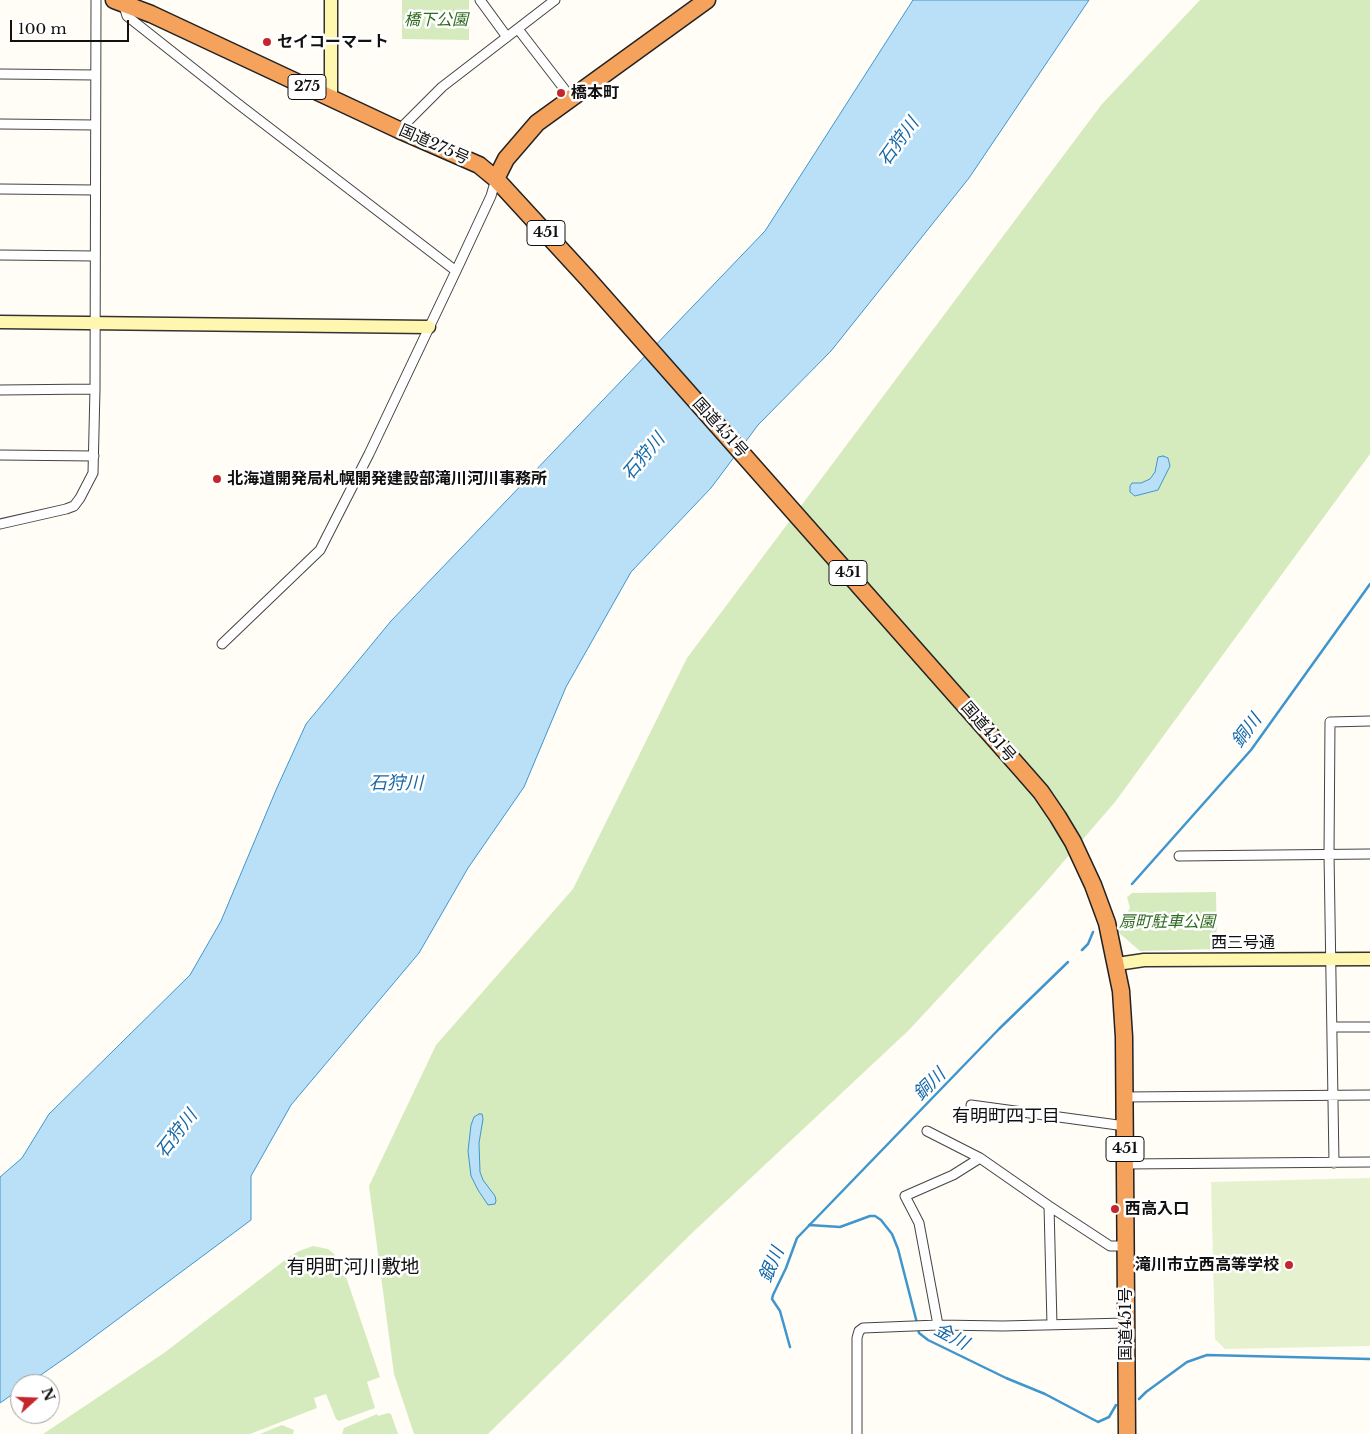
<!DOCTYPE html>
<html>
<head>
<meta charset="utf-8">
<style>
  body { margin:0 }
  #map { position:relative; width:1370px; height:1434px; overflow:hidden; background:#fffdf5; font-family:"Libre Baskerville",serif }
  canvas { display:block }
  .north { position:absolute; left:10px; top:1374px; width:50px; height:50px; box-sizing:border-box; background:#fff; border:1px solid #a0a0a0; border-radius:50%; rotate:70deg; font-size:14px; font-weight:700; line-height:20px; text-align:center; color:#111 }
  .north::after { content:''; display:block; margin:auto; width:18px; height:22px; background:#c4262e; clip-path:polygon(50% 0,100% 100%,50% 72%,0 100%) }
  .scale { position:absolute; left:10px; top:20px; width:119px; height:22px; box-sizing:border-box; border:2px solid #111; border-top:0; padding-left:6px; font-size:15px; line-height:18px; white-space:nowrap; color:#111; -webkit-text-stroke:4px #fff; paint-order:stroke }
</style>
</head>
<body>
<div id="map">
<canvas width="1370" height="1434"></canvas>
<div class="north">N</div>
<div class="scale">100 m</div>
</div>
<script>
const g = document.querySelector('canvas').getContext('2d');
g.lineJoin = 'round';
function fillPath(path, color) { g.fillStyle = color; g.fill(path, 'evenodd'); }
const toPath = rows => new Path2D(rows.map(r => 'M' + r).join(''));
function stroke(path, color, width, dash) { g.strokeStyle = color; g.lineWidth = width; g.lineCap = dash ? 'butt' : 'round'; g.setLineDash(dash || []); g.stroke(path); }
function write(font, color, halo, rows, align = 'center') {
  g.font = font + ' "Libre Baskerville","Noto Sans JP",serif'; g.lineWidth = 5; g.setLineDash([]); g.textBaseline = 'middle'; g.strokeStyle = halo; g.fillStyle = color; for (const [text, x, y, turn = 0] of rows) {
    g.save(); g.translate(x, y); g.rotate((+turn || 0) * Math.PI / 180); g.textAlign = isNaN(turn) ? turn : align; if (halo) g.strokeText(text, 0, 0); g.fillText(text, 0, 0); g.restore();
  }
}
const green = toPath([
  [402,0,469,0,469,40,402,39],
  [1200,0,1370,0,1370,454,1115,802,1039,890,909,1030,691,1234,488,1434,414,1434,394,1374,369,1186,436,1045,573,889,687,658,1102,104],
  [1216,892,1217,949,1140,951,1117,931,1130,908,1127,897,1132,893],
  [313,1246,328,1249,334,1254,342,1265,380,1377,367,1382,375,1408,339,1421,336,1419,326,1394,314,1398,317,1408,250,1434,43,1434,164,1353,289,1257,299,1251],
  [388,1413,391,1414,398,1434,342,1434,344,1428,377,1414,378,1416],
  [282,1425,294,1430,293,1434,260,1434]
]);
const pitch = toPath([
  [1370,1178,1370,1346,1225,1349,1215,1339,1211,1182]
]);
const water = toPath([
  [913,0,1089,0,969,178,831,351,758,425,711,488,631,572,566,687,524,787,468,868,419,953,291,1105,251,1176,251,1220,75,1351,28,1384,20,1384,20,1389,0,1403,0,1177,22,1158,49,1114,190,975,221,921,276,790,306,724,391,621,765,231,913,0],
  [1163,456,1168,458,1170,466,1158,490,1135,496,1130,492,1130,486,1132,483,1141,483,1150,479,1155,472,1158,457,1163,456],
  [479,1114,482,1114,483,1119,479,1143,480,1172,483,1180,495,1196,496,1201,495,1204,488,1205,478,1190,471,1176,468,1151,471,1125,474,1117,479,1114]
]);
const stream = toPath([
  [1132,884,1251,750,1370,584],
  [1082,950,1088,944,1093,932],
  [809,1225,840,1227,870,1216,875,1216,881,1220,892,1234,898,1249,917,1323],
  [918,1329,919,1333,928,1340,1006,1378,1045,1394,1098,1422,1109,1417,1116,1405],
  [790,1347,780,1311,772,1299,773,1295,786,1268,797,1238,999,1029,1068,962],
  [1139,1399,1146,1392,1187,1362,1207,1355,1370,1359]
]);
const street = toPath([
  [480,0,507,37],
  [123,3,127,16,237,103,456,271],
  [518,29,572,99],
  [0,74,95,75],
  [0,124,95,125],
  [399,130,442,87,555,0],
  [0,189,94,190],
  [0,255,95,256],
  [0,390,95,389],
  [0,455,94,456],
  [0,524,66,509,74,506,80,498,93,473,95,389,96,0],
  [222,644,320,550,369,454,456,271,491,196,496,179],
  [1179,856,1370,854],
  [1332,1027,1370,1027],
  [1124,1097,1370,1095],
  [971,1105,1125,1126],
  [927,1131,980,1158,1049,1206,1110,1246,1126,1246],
  [1334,1163,1329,854,1330,722,1370,721],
  [1125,1164,1370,1162],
  [1049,1206,1052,1325],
  [938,1325,919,1223,905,1196,953,1175,980,1158],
  [857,1434,857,1338,859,1331,863,1328,938,1325,1003,1326,1126,1323]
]);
const secondary = toPath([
  [331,0,331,98],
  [0,322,429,327],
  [1117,964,1144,960,1370,959]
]);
const highway = toPath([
  [114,0,151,14,399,130,479,165,496,179,587,278,1020,768,1041,792,1058,817,1073,842,1093,885,1107,923,1121,991,1124,1037,1127,1434],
  [496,179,506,159,537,123,707,0]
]);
const markers = [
  [267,42,5,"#c4262e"],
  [561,93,5,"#c4262e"],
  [217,479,5,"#c4262e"],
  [1115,1209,5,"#c4262e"],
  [1289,1265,5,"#c4262e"]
];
const shields = [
  [307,87,38],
  [546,233,38],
  [848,573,38],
  [1125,1149,38]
];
const shieldNames = [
  ["275",307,87],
  ["451",546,233],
  ["451",848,573],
  ["451",1125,1149]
];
const parkNames = [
  ["橋下公園",436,20],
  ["扇町駐車公園",1167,922]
];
const poiNames = [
  ["セイコーマート",277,42],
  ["橋本町",571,93],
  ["北海道開発局札幌開発建設部滝川河川事務所",227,479],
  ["西高入口",1125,1209],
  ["滝川市立西高等学校",1279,1265,"right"]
];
const streetNames = [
  ["国道275号",434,145,24],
  ["国道451号",720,428,48],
  ["国道451号",988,732,49],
  ["西三号通",1243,943],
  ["国道451号",1126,1324,-90]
];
const waterNames = [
  ["石狩川",899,142,-54],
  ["石狩川",644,457,-50],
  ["銅川",1247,731,-53],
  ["石狩川",396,784],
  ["銅川",930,1085,-45],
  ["石狩川",177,1134,-52],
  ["銀川",772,1265,-67],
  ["金川",951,1337,28]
];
const neighbourhoodNames = [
  ["有明町四丁目",1006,1117]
];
const quarterNames = [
  ["有明町河川敷地",353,1268]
];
fillPath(green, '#d5ebbd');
fillPath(pitch, '#e6f2cf');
fillPath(water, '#b9e0f7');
stroke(water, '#3f96cf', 1);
stroke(stream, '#3f96cf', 2.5);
stroke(street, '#444', 11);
stroke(secondary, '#333', 15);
stroke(highway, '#222', 19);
stroke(street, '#fff', 9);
stroke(secondary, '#fff6b0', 12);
stroke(highway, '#f5a25d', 16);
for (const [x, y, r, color] of markers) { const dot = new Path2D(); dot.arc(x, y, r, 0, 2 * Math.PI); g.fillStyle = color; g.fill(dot); stroke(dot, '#fff', 2); }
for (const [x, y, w] of shields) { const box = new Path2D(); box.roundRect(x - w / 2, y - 12.5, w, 25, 4); g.fillStyle = '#fff'; g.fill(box); stroke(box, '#111', 1); }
write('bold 15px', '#111', null, shieldNames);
write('italic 16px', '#2f6b1f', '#fff', parkNames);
write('bold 16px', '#111', '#fff', poiNames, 'left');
write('16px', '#111', '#fff', streetNames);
write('italic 18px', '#1768a6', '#fff', waterNames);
write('18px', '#111', '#fff', neighbourhoodNames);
write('19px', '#111', '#fff', quarterNames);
</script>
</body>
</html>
